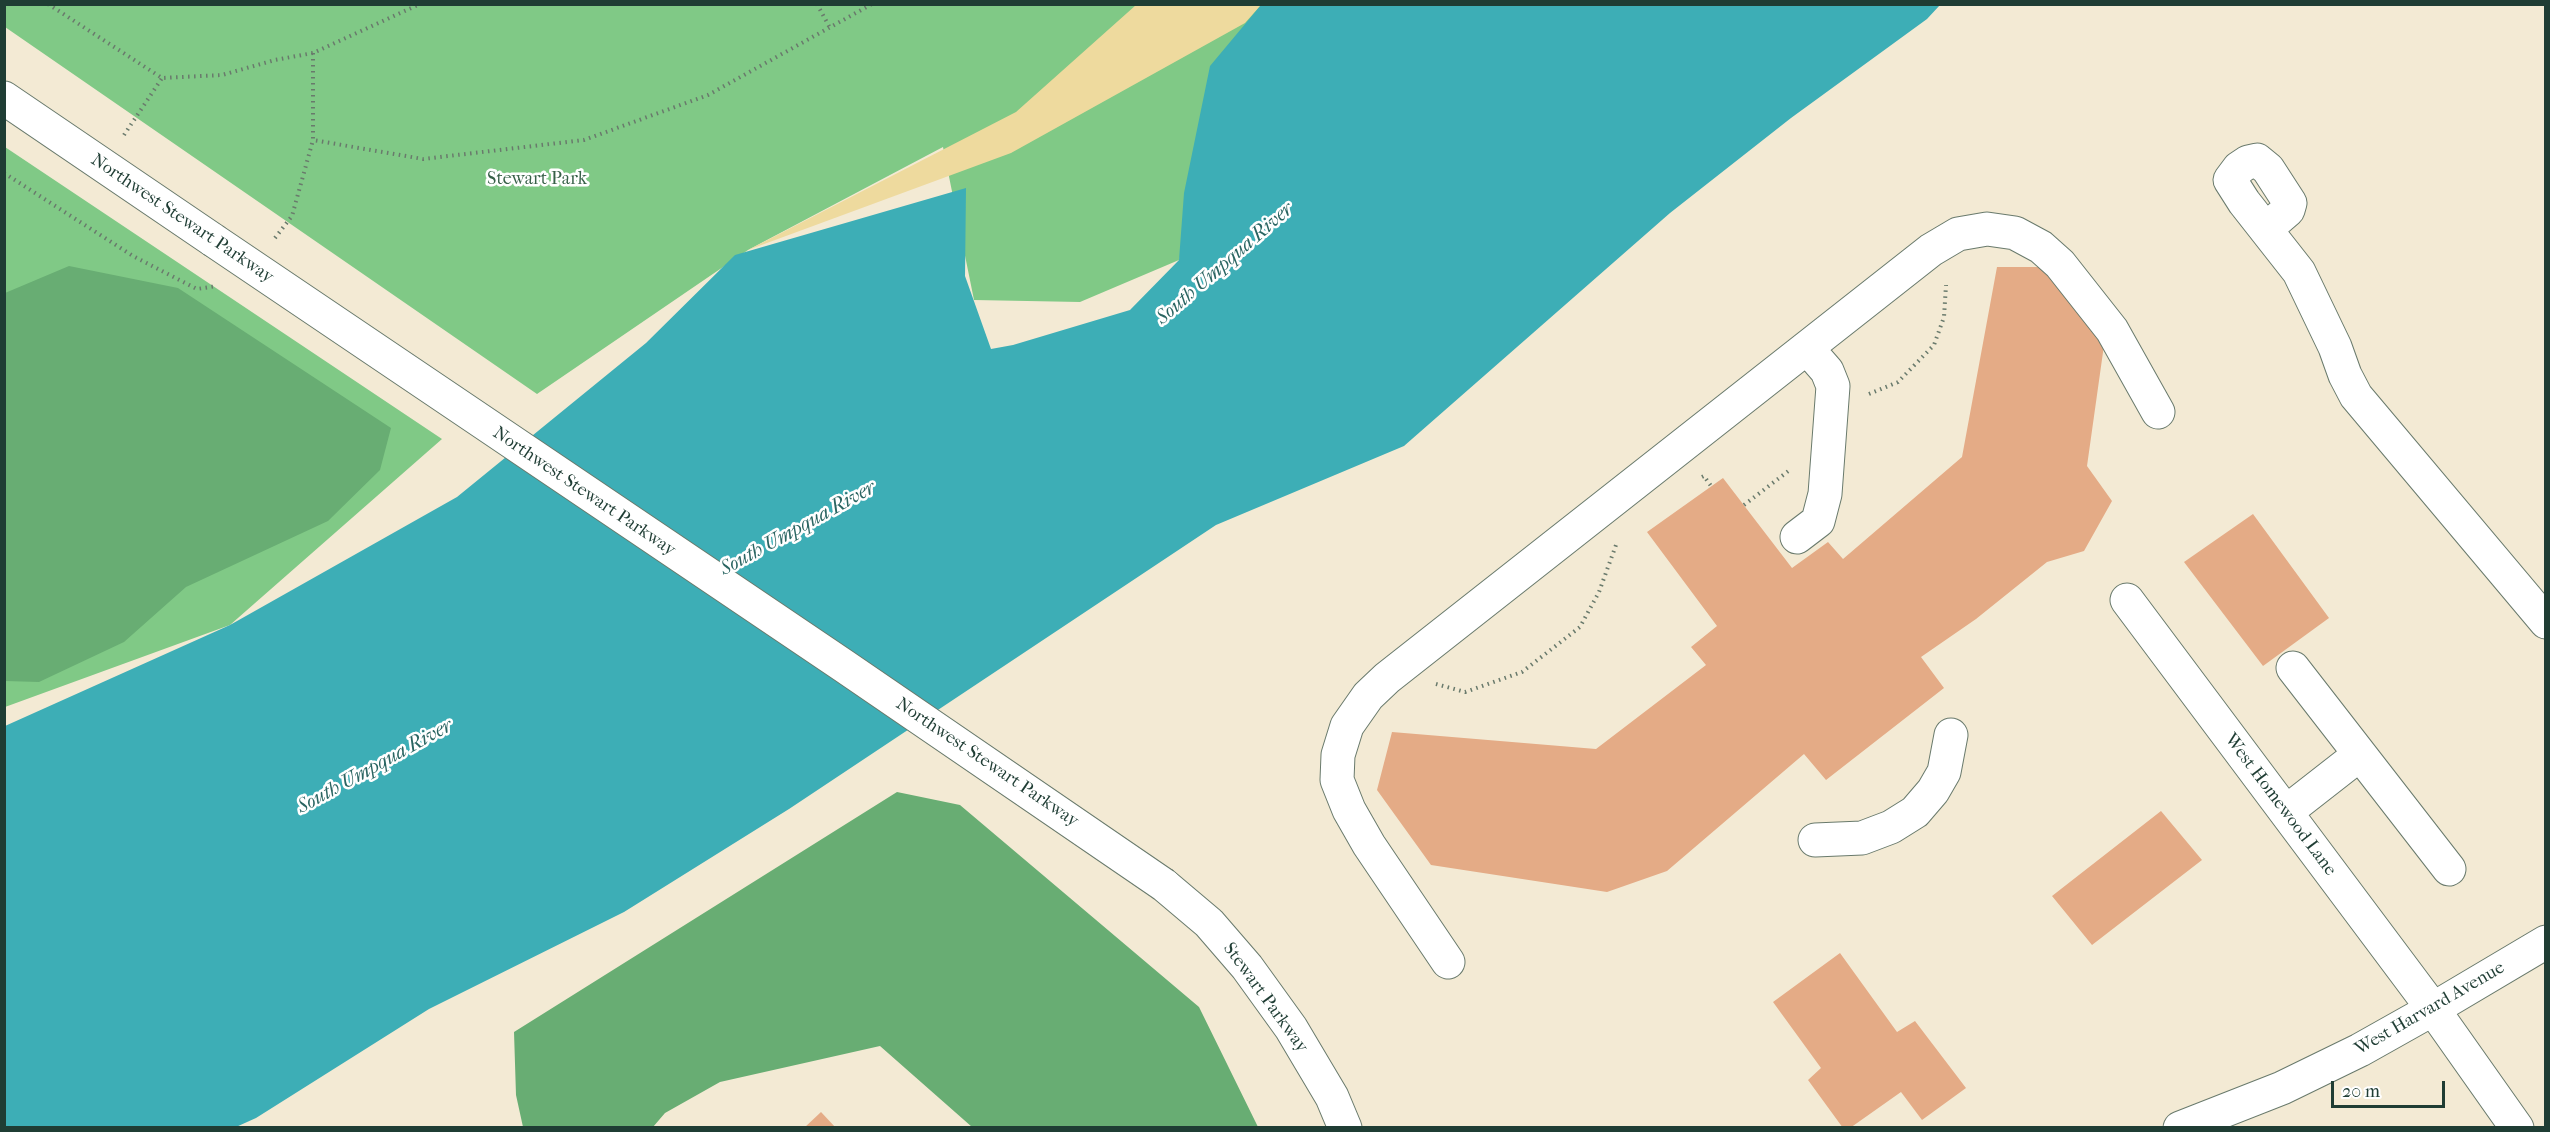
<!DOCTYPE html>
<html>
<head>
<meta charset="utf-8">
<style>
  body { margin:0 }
  #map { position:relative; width:2550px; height:1132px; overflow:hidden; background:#f3ead4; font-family:"IM FELL French Canon",serif }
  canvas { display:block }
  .frame { position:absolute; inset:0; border:6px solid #1f3d34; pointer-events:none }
  .scale { position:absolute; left:2331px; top:1081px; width:114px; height:27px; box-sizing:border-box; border:3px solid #1f3d34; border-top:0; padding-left:8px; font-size:18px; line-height:21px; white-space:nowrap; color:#1f3d34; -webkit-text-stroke:4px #fff; paint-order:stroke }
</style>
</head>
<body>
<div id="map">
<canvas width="2550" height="1132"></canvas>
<div class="frame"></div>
<div class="scale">20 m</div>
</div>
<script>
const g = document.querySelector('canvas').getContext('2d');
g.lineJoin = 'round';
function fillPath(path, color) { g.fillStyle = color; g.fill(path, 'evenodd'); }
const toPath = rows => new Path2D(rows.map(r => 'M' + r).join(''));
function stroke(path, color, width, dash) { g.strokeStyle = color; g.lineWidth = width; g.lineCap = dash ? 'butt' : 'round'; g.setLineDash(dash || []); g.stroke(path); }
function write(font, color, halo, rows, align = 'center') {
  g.font = font + ' "IM FELL French Canon",serif'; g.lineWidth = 5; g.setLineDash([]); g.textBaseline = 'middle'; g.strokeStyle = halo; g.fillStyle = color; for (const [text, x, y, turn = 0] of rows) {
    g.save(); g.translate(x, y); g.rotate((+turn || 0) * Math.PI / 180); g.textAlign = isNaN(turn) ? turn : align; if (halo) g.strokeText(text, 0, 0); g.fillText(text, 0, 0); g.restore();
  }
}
const green = toPath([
  [5,4,1263,5,1179,260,1080,302,974,300,943,147,748,250,537,394,5,27],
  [5,147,442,439,230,625,5,707]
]);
const forest = toPath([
  [69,266,178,288,391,428,380,470,328,521,186,587,124,642,39,682,5,681,5,293],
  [897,792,960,805,1199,1007,1258,1127,972,1127,880,1046,720,1082,665,1113,653,1127,523,1127,516,1095,514,1032]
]);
const sand = toPath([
  [1136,5,1261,5,1245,23,1011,153,748,250,1016,112]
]);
const water = toPath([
  [1261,5,1940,5,1927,19,1791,118,1670,213,1404,446,1216,525,789,809,624,912,429,1009,256,1118,236,1127,5,1128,5,726,230,625,457,497,646,343,735,255,966,188,965,276,991,349,1013,345,1130,310,1179,260,1184,193,1210,66]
]);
const building = toPath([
  [1997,267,2055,267,2105,338,2087,466,2112,501,2084,551,2047,562,1976,619,1921,657,1944,688,1826,780,1804,754,1667,871,1607,892,1431,865,1377,790,1392,732,1596,749,1706,665,1691,647,1717,626,1647,532,1723,478,1792,568,1828,542,1843,559,1962,457],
  [2253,514,2329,618,2263,666,2184,562],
  [2161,811,2202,860,2092,945,2052,896],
  [1840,953,1897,1032,1915,1021,1966,1088,1922,1120,1901,1092,1850,1128,1843,1128,1808,1080,1821,1068,1773,1002],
  [821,1112,836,1128,804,1128]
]);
const path = toPath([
  [48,4,162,78,222,75,275,60,313,53,420,4],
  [817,4,830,28],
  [313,53,313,140,423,159,584,140,708,95,872,4],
  [124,135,162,78],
  [4,173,133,256,197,289,217,286],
  [275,238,292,216,313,140],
  [1869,394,1898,382,1934,345,1944,317,1946,285],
  [1702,477,1704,476,1711,486],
  [1744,505,1791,469],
  [1436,684,1465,692,1522,672,1580,627,1599,592,1616,545]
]);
const minor = toPath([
  [2266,229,2288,210,2290,203,2268,169,2257,160,2248,162,2239,168,2230,180,2244,202,2299,272,2335,347,2345,375,2356,396,2546,622],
  [1797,537,1818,521,1825,494,1833,386,1827,371,1807,348],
  [2127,600,2433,1009,2517,1128],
  [2293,668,2449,869],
  [2286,812,2359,755],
  [1815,840,1862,838,1891,827,1915,812,1933,791,1944,772,1951,735],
  [1448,962,1369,845,1349,810,1337,780,1338,755,1347,726,1368,696,1387,678,1931,250,1958,234,1987,229,2015,233,2041,247,2060,264,2112,330,2158,412]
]);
const major = toPath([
  [4,98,213,240],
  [1164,885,1209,923,1247,967,1291,1028,1332,1097,1345,1128],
  [2180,1128,2282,1088,2360,1050,2433,1009,2546,942]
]);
const majorBridge = toPath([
  [213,240,844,666,1164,885]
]);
const parkNames = [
  ["Stewart Park",537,180]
];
const streetNames = [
  ["Northwest Stewart Parkway",182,219,34],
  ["Northwest Stewart Parkway",584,492,34],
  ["Northwest Stewart Parkway",987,763,34],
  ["West Homewood Lane",2280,805,53],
  ["Stewart Parkway",1265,998,54],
  ["West Harvard Avenue",2430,1009,-30]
];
const waterNames = [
  ["South Umpqua River",1225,264,-41],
  ["South Umpqua River",798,529,-29],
  ["South Umpqua River",375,767,-29]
];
fillPath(green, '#80c986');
fillPath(forest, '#68ad73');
fillPath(sand, '#eeda9e');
fillPath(water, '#3daeb6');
fillPath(building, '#e4ab86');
stroke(minor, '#697a6c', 35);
stroke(major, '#697a6c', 35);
stroke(path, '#697a6c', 4, [1.5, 4.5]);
stroke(minor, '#fff', 33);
stroke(major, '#fff', 33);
stroke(majorBridge, '#697a6c', 35, []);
stroke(majorBridge, '#fff', 33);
write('18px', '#376048', '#fff', parkNames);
write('18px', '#1f3d34', '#fff', streetNames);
write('italic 20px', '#2a6562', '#fff', waterNames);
</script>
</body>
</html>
